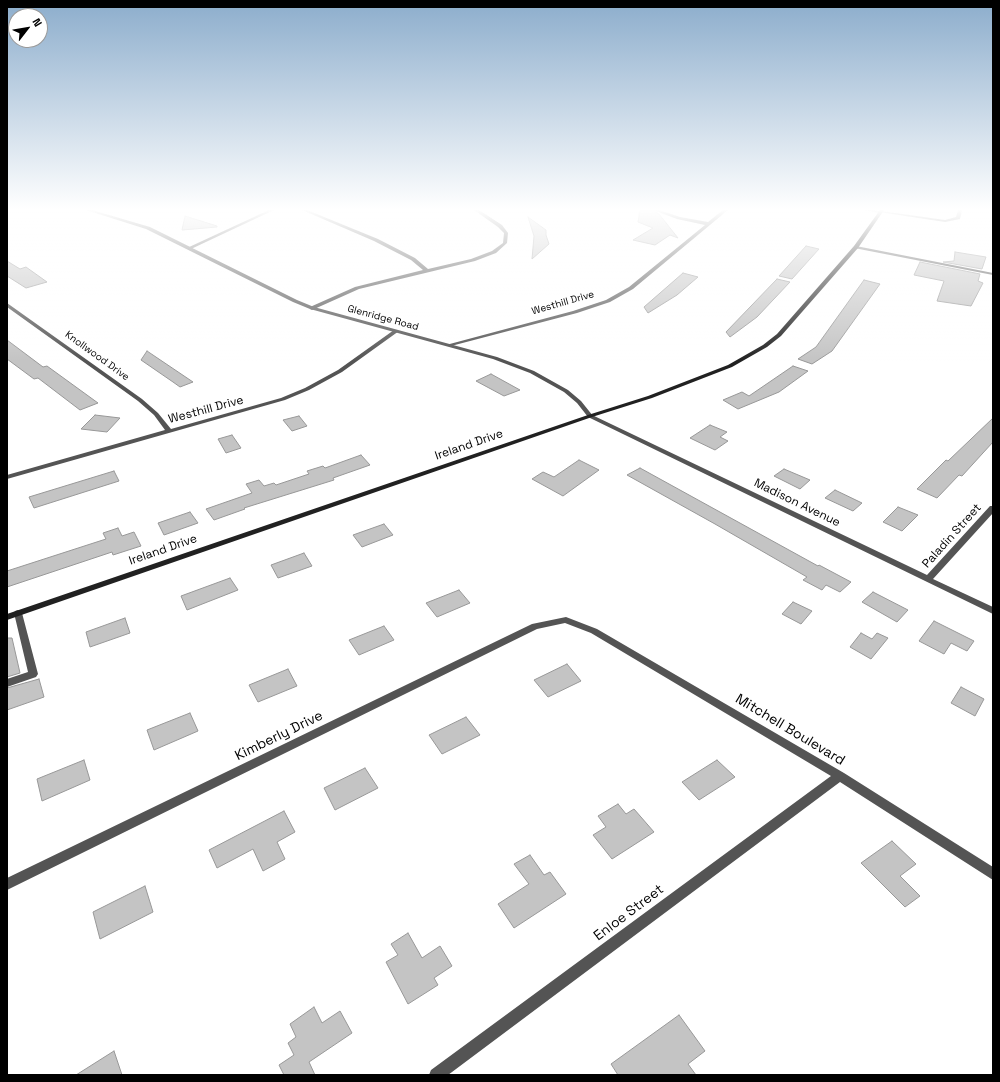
<!DOCTYPE html>
<html>
<head>
<meta charset="utf-8">
<style>
  body { margin:0 }
  #map { position:relative; width:1000px; height:1082px; overflow:hidden; background:#fff; font-family:"Space Grotesk",sans-serif }
  canvas { display:block }
  .frame { position:absolute; inset:0; border:8px solid #000; pointer-events:none }
  .north { position:absolute; left:8px; top:8px; width:40px; height:40px; box-sizing:border-box; background:#fff; border:1px solid #999; border-radius:50%; rotate:59deg; font-size:11px; font-weight:700; line-height:16px; text-align:center; color:#000 }
  .north::after { content:''; display:block; margin:auto; width:14px; height:18px; background:#000; clip-path:polygon(50% 0,100% 100%,50% 72%,0 100%) }
</style>
</head>
<body>
<div id="map">
<canvas width="1000" height="1082"></canvas>
<div class="frame"></div>
<div class="north">N</div>
</div>
<script>
const g = document.querySelector('canvas').getContext('2d');
g.lineJoin = 'round';
function fillPath(path, color) { g.fillStyle = color; g.fill(path, 'evenodd'); }
const toPath = rows => new Path2D(rows.map(r => 'M' + r).join(''));
function stroke(path, color, width, dash) { g.strokeStyle = color; g.lineWidth = width; g.lineCap = dash ? 'butt' : 'round'; g.setLineDash(dash || []); g.stroke(path); }
function write(font, color, halo, rows, align = 'center') {
  g.font = font + ' "Space Grotesk",sans-serif'; g.lineWidth = 4; g.setLineDash([]); g.textBaseline = 'middle'; g.strokeStyle = halo; g.fillStyle = color; for (const [text, x, y, turn = 0] of rows) {
    g.save(); g.translate(x, y); g.rotate((+turn || 0) * Math.PI / 180); g.textAlign = isNaN(turn) ? turn : align; if (halo) g.strokeText(text, 0, 0); g.fillText(text, 0, 0); g.restore();
  }
}
const building = toPath([
  [640,210,652,210,659,214,678,238,670,235,655,245,633,240,653,228,638,222,640,210],
  [185,216,217,226,217,227,182,230,185,216],
  [528,217,546,230,546,235,549,244,532,259,534,236,528,217],
  [806,246,819,249,792,279,779,276,806,246],
  [955,252,986,257,982,269,943,262,954,261,955,252],
  [7,261,20,269,26,267,47,282,26,288,7,276,7,261],
  [920,262,980,274,978,281,983,283,971,306,937,301,944,281,914,275,920,262],
  [683,273,698,277,677,295,648,313,644,307,683,273],
  [777,279,790,282,757,317,730,337,726,332,777,279],
  [864,280,880,284,832,351,812,364,798,359,816,347,864,280],
  [7,340,43,367,47,366,98,403,80,410,38,378,34,379,7,359,7,340],
  [147,351,193,382,180,387,173,382,141,360,147,351],
  [793,366,808,371,779,392,738,409,723,400,742,392,749,396,793,366],
  [491,374,520,390,504,396,476,381,491,374],
  [95,415,120,418,107,432,81,429,95,415],
  [299,416,307,426,292,431,283,420,299,416],
  [993,418,993,442,962,476,959,475,937,498,917,489,946,460,948,461,993,418],
  [710,425,727,432,720,437,728,441,715,450,690,438,710,425],
  [232,435,241,448,226,453,218,439,232,435],
  [361,455,370,465,333,478,334,480,244,508,245,509,214,520,206,509,252,493,246,484,259,480,264,486,274,483,276,485,309,474,307,471,323,466,325,468,361,455],
  [579,460,599,470,563,496,532,479,543,472,554,477,579,460],
  [640,468,818,566,819,565,851,582,840,592,826,585,822,590,803,580,807,577,715,524,627,475,640,468],
  [784,469,810,480,800,489,774,476,784,469],
  [114,471,119,481,34,508,29,497,114,471],
  [835,490,862,503,853,511,825,498,835,490],
  [898,507,918,515,902,531,883,522,898,507],
  [190,512,198,523,164,535,158,523,190,512],
  [384,524,393,535,362,547,353,535,384,524],
  [118,528,122,536,134,532,141,546,113,555,112,552,7,587,7,571,106,539,103,533,118,528],
  [304,553,312,566,278,578,271,565,304,553],
  [230,578,238,590,187,610,181,596,230,578],
  [459,590,470,603,437,617,426,603,459,590],
  [873,592,908,610,897,622,862,602,873,592],
  [793,602,812,611,801,624,782,614,793,602],
  [125,618,130,633,90,647,86,632,125,618],
  [934,621,974,641,967,651,951,643,944,654,919,641,934,621],
  [384,626,394,640,359,655,349,640,384,626],
  [861,633,872,639,877,633,888,638,871,659,850,647,861,633],
  [7,638,12,638,20,673,7,677,7,638],
  [567,664,581,681,548,697,534,680,567,664],
  [288,669,297,686,258,702,249,685,288,669],
  [39,679,44,697,7,710,7,688,39,679],
  [961,687,984,699,975,716,951,703,961,687],
  [190,713,198,731,154,750,147,730,190,713],
  [466,717,480,735,442,754,429,735,466,717],
  [84,760,90,780,42,801,37,779,84,760],
  [717,760,735,777,699,800,682,782,717,760],
  [365,768,378,788,335,810,324,788,365,768],
  [618,804,626,814,634,809,654,832,612,859,593,835,606,827,598,816,618,804],
  [284,811,295,832,277,842,285,859,263,871,253,849,217,868,209,850,284,811],
  [892,841,916,864,900,876,920,896,905,907,861,863,892,841],
  [530,855,544,875,550,872,566,894,514,928,498,904,529,884,514,864,530,855],
  [145,886,153,912,100,939,93,912,145,886],
  [408,933,422,958,440,946,452,966,434,978,438,985,408,1004,386,962,398,955,391,944,408,933],
  [314,1007,322,1023,340,1011,352,1033,309,1062,315,1075,284,1075,279,1065,294,1055,288,1043,296,1037,290,1024,314,1007],
  [679,1015,705,1051,688,1064,696,1075,618,1075,611,1064,679,1015],
  [114,1051,122,1075,76,1075,114,1051]
]);
const service = toPath([
  [958,210,962,210,960,219,945,222,879,212,881,211,945,220,956,217,958,210],
  [18,610,21,611,22,613,38,674,36,677,7,687,7,679,28,672,14,613,15,611,18,610]
]);
const minor = toPath([
  [269,210,274,210,191,249,187,248,269,210],
  [302,210,307,210,378,239,415,258,428,269,471,259,492,251,503,243,504,233,498,227,474,210,479,210,502,225,508,233,507,243,496,253,475,261,359,289,312,310,310,309,310,307,355,287,423,270,411,260,374,241,302,210],
  [653,210,659,210,680,217,708,222,723,210,728,210,633,289,610,302,577,313,451,346,446,345,573,311,606,300,629,287,705,225,677,219,653,210],
  [864,210,874,210,882,212,880,213,864,210],
  [856,246,993,273,993,275,854,248,854,247,856,246],
  [7,303,142,399,158,413,171,429,281,398,305,388,338,370,394,330,399,331,342,372,309,390,285,400,7,479,7,475,165,430,154,415,138,401,7,307,7,303],
  [590,414,927,575,990,506,993,506,993,513,933,579,993,607,993,614,588,417,587,416,590,414],
  [566,617,597,629,844,773,993,867,993,880,840,782,448,1075,429,1075,431,1070,831,776,591,633,565,623,537,629,7,890,7,878,532,624,566,617]
]);
const tertiary = toPath([
  [86,210,92,210,150,227,297,300,314,307,497,357,534,371,568,390,581,401,593,416,592,417,588,417,577,403,564,392,530,373,493,359,310,309,293,302,146,229,86,210]
]);
const secondary = toPath([
  [880,210,884,210,858,248,781,336,767,347,732,367,652,398,592,417,7,620,7,614,588,415,648,396,728,365,763,345,777,334,854,246,880,210]
]);
const farStreetnames = [
  ["Westhill Drive",563,303,-16],
  ["Glenridge Road",383,318,15],
  ["Knollwood Drive",97,356,36]
];
const streetNames = [
  ["Westhill Drive",206,410,-15],
  ["Ireland Drive",469,445,-19],
  ["Madison Avenue",797,503,26],
  ["Paladin Street",952,536,-48],
  ["Ireland Drive",163,550,-19]
];
const nearStreetnames = [
  ["Mitchell Boulevard",790,730,31],
  ["Kimberly Drive",279,736,-26],
  ["Enloe Street",629,913,-37]
];
fillPath(building, '#c4c4c4');
stroke(building, '#989898', 1);
fillPath(service, '#545454');
fillPath(minor, '#545454');
fillPath(tertiary, '#545454');
fillPath(secondary, '#212121');
const sky = g.createLinearGradient(0, 0, 0, 361);
sky.addColorStop(0, '#8cadcc');
sky.addColorStop(0.58, '#fff');
sky.addColorStop(1, '#ffffff00');
g.fillStyle = sky;
g.fillRect(0, 0, 1000, 361);
write('10px', '#000', '#fff', farStreetnames);
write('12px', '#000', '#fff', streetNames);
write('14px', '#000', '#fff', nearStreetnames);
</script>
</body>
</html>
